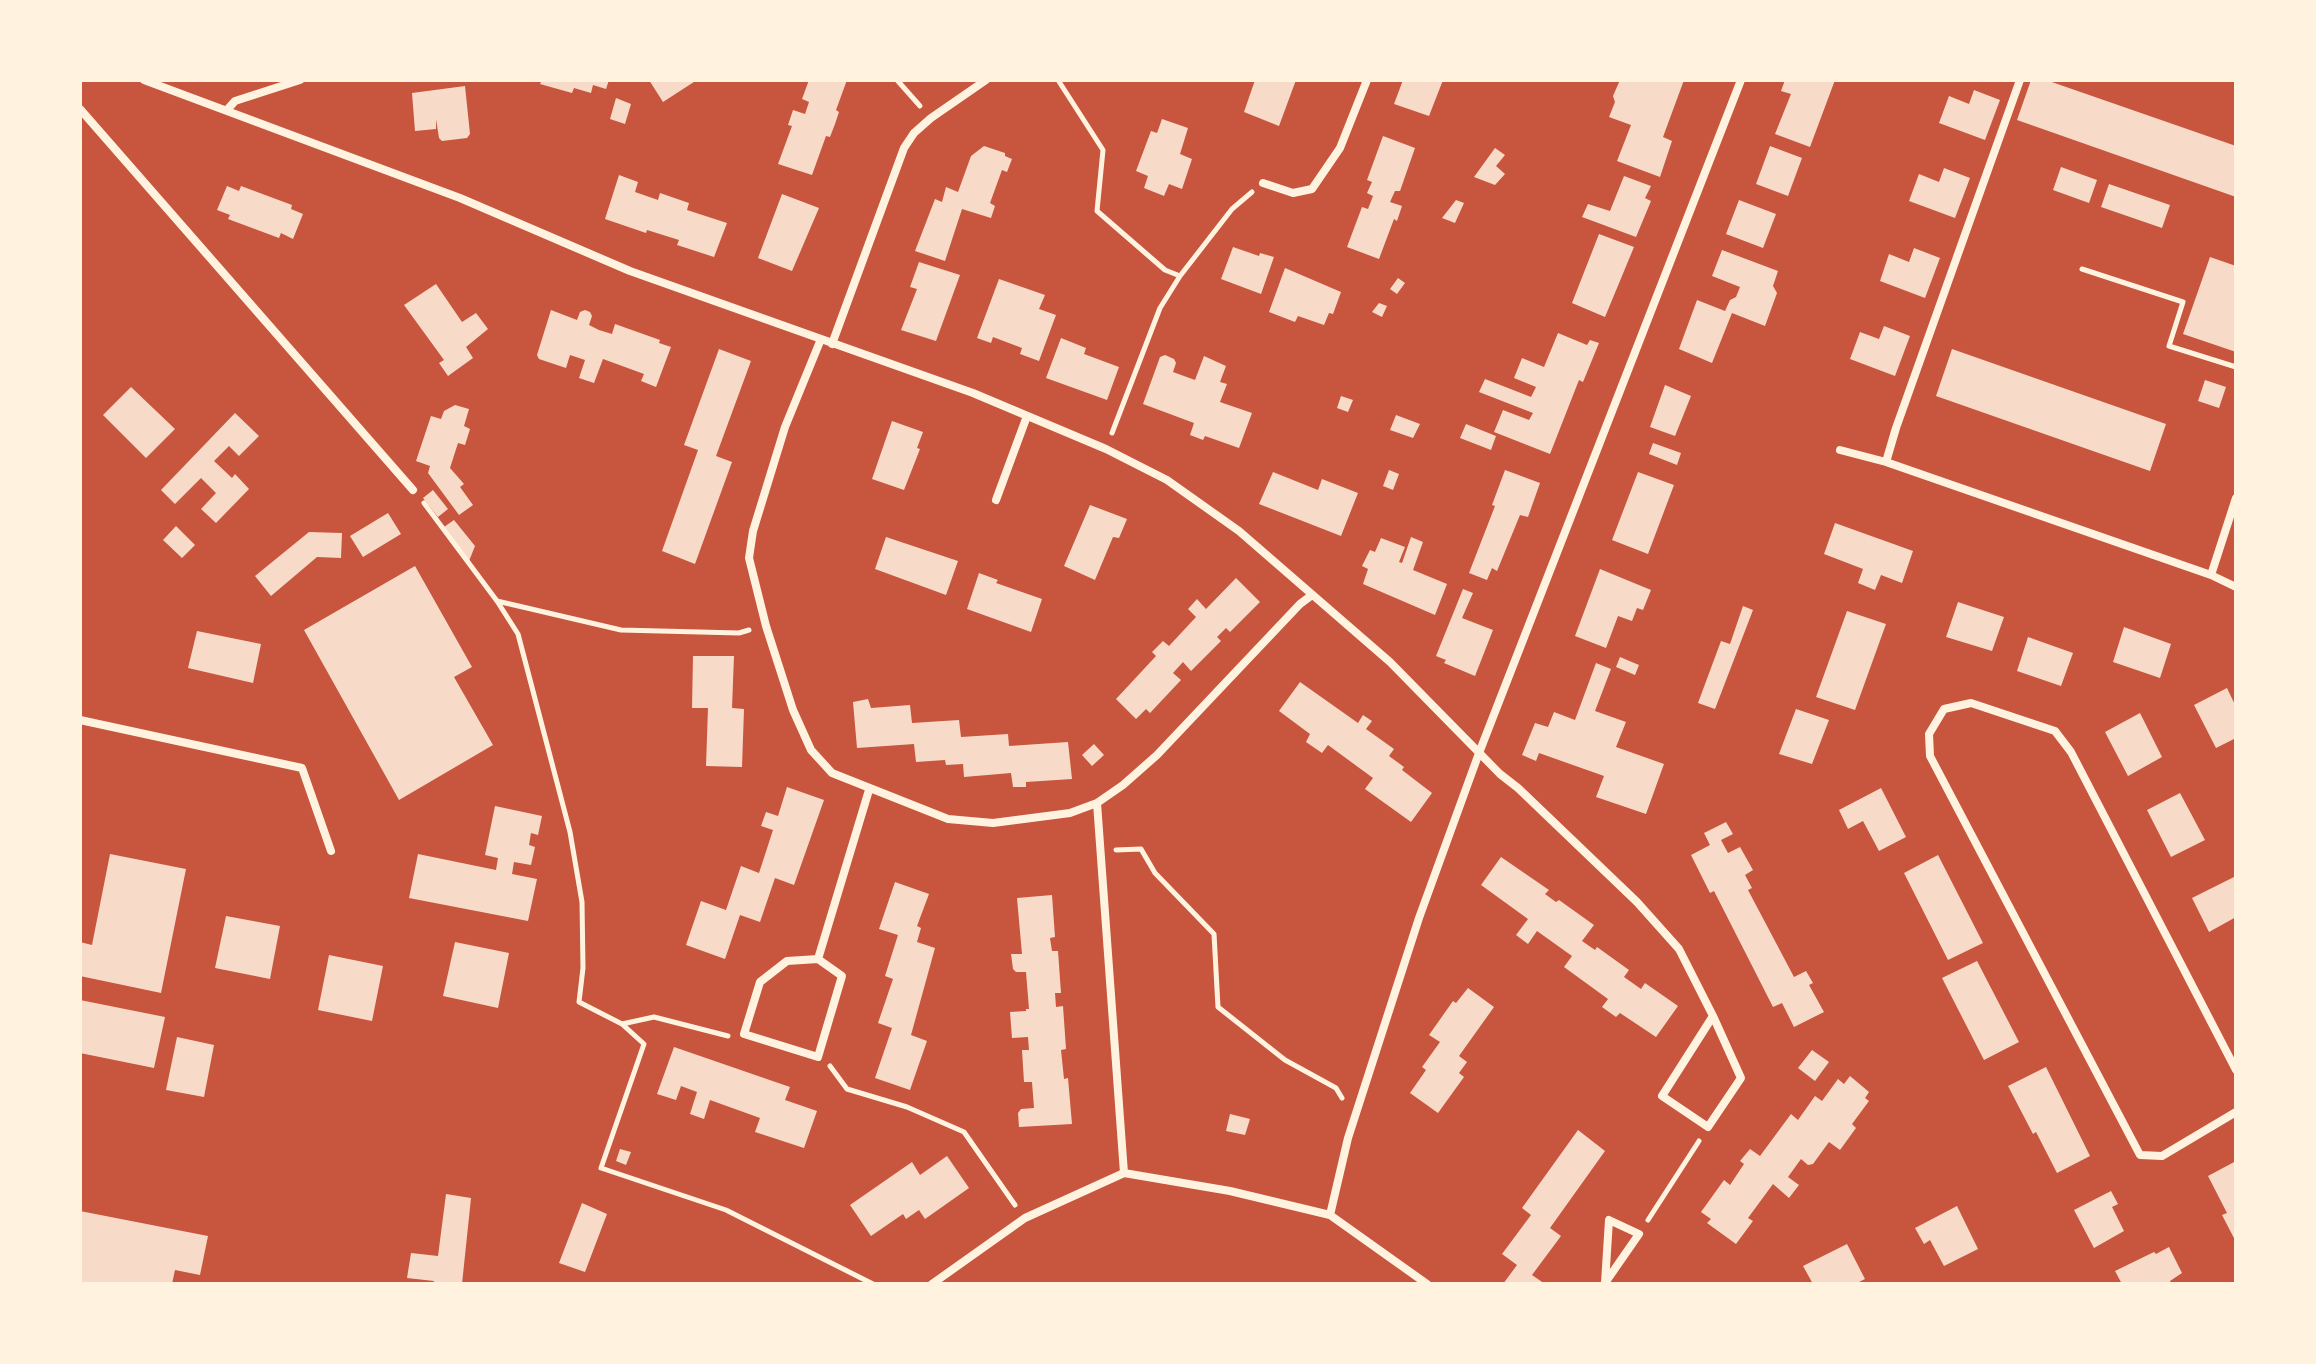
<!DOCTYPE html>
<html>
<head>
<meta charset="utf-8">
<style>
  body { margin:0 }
  #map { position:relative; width:2316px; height:1364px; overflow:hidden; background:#c8553d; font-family:Figtree,sans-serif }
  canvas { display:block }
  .frame { position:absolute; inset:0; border:82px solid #fff3e0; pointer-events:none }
</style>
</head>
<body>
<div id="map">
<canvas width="2316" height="1364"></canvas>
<div class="frame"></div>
</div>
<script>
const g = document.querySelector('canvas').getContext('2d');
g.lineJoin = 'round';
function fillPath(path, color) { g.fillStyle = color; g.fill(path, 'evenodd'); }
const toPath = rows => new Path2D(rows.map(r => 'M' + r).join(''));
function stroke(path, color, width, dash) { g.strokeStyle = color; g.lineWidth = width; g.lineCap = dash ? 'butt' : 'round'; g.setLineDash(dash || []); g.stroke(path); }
const building = toPath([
  [542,80,609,80,606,89,593,85,591,93,574,88,572,93,540,84],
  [649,80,697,80,663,102],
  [809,80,847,80,836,110,839,112,835,124,830,137,826,136,812,175,778,164,792,126,788,125,793,110,805,114,809,102,802,99],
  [1255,80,1296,80,1279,126,1244,112],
  [1403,80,1443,80,1429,116,1394,104],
  [1620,80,1684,80,1663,137,1672,141,1660,177,1617,161,1631,125,1609,117,1615,102,1613,96],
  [1785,80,1835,80,1810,147,1775,134,1791,94,1781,91],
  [2031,80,2046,80,2236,146,2236,197,2017,120],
  [465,86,470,134,467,138,442,141,439,138,436,119,436,129,415,131,412,93],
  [1974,90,2000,100,1985,140,1939,123,1949,96,1969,104],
  [616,98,631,104,625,124,610,119],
  [1162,119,1188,128,1180,154,1192,159,1182,189,1169,184,1164,196,1144,188,1148,176,1136,171,1151,131,1157,133],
  [1383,136,1415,148,1400,191,1395,191,1390,202,1402,206,1397,221,1394,219,1379,259,1347,247,1362,207,1368,209,1373,196,1367,193,1372,182,1367,180],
  [984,146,1005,153,1005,156,1012,159,1007,172,1002,170,990,203,995,206,991,218,962,209,945,261,915,251,935,199,942,202,946,187,958,192,971,156],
  [1770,146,1802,158,1788,196,1756,184],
  [1495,148,1505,155,1496,166,1505,174,1495,185,1474,177],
  [2061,167,2097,180,2089,203,2053,190],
  [1944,168,1970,178,1955,218,1909,201,1919,174,1939,182],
  [619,175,638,182,635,192,658,200,660,193,689,203,687,210,727,223,714,257,677,245,679,240,647,230,646,233,605,219],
  [1624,176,1651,186,1645,198,1651,201,1636,237,1582,217,1588,204,1610,211],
  [2109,184,2170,205,2162,228,2101,207],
  [227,186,239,191,241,186,292,205,291,209,303,214,293,239,281,233,279,238,228,219,230,215,217,210],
  [782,194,819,208,792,271,758,258],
  [1456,200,1464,203,1455,223,1442,218],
  [1739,200,1776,214,1763,248,1726,234],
  [1599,234,1634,247,1605,317,1572,303],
  [1233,247,1259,256,1260,253,1274,257,1261,294,1221,279],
  [1914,248,1940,258,1925,298,1880,281,1889,254,1909,262],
  [1722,250,1778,271,1773,286,1777,293,1765,326,1732,313,1712,363,1679,349,1697,300,1725,311,1730,300,1736,297,1740,287,1712,276],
  [2210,257,2236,266,2236,352,2183,334],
  [919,262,960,275,936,341,901,330,917,289,910,287],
  [1285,268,1341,292,1333,314,1329,313,1324,325,1298,316,1295,322,1269,312],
  [1398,278,1405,283,1397,294,1390,289],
  [999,279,1045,295,1039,309,1056,315,1039,361,1020,354,1022,348,993,337,991,343,977,338],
  [436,284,462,322,476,313,488,329,466,347,473,358,448,376,439,363,444,360,404,305],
  [1379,303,1387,306,1382,317,1372,312],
  [551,310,577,320,580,312,585,310,590,312,592,316,589,325,599,330,612,334,615,324,660,340,659,343,671,347,656,387,641,381,644,374,603,359,594,383,579,378,585,360,570,355,566,368,539,359,537,355],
  [1884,326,1910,336,1895,376,1850,359,1860,332,1879,339],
  [1558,333,1587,345,1590,340,1599,343,1583,382,1579,380,1550,454,1494,432,1503,410,1529,420,1533,413,1479,392,1485,379,1531,397,1536,387,1514,378,1522,358,1544,367],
  [1061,338,1086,348,1084,354,1119,367,1107,400,1046,378],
  [719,349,751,361,716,456,732,462,695,564,662,551,698,450,684,445],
  [1952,349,2166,424,2150,471,1936,396],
  [1165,355,1174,359,1176,363,1173,372,1195,380,1204,356,1226,366,1220,382,1227,384,1220,402,1252,413,1239,448,1205,436,1203,440,1190,435,1194,423,1143,404,1160,357],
  [2205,380,2226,387,2219,408,2198,401],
  [1665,385,1691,396,1675,436,1650,427],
  [131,387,175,429,146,458,103,415],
  [1341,396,1353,400,1348,412,1337,408],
  [455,405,469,409,464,426,470,429,465,445,458,443,450,468,464,484,460,487,473,505,459,515,428,473,430,466,416,461,431,416,441,419,444,411],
  [235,413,259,436,239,456,229,446,214,461,232,478,235,474,249,489,216,523,201,509,216,493,201,478,175,504,161,490],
  [1396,415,1420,424,1413,438,1390,430],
  [892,421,923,432,917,448,920,449,904,490,872,479],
  [1466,424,1496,436,1491,450,1460,438],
  [1653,443,1681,453,1677,465,1649,454],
  [1389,470,1399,474,1393,490,1383,486],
  [1505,470,1540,483,1528,517,1520,515,1497,571,1492,568,1487,580,1469,573,1495,506,1492,505],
  [1273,472,1318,490,1322,479,1358,493,1341,536,1259,504],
  [1638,472,1674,485,1648,554,1612,540],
  [433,490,448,509,438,517,423,498],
  [1090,505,1127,519,1119,538,1113,537,1095,580,1064,566],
  [388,513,401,534,363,557,350,536],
  [454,520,475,546,469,561,444,527],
  [1835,523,1913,551,1902,583,1881,575,1875,590,1858,583,1863,569,1824,554],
  [176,526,195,545,182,558,163,540],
  [309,532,342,533,341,558,317,557,271,596,255,576],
  [886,537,958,561,946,595,875,569],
  [1411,537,1423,542,1413,570,1447,584,1435,615,1363,584,1368,569,1362,566,1370,550,1375,552,1381,538,1405,547,1399,562,1402,563],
  [415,566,472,667,454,677,493,745,399,800,304,630],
  [1600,569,1651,590,1643,610,1637,608,1632,621,1618,616,1606,648,1575,636],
  [979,573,998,580,996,583,1042,599,1031,632,967,609],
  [1236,578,1260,602,1230,632,1226,628,1217,637,1221,641,1191,671,1183,662,1173,673,1181,680,1150,713,1146,709,1136,719,1116,699,1156,656,1152,652,1163,641,1169,646,1196,617,1188,609,1197,599,1206,609],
  [1463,589,1473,593,1462,618,1493,630,1475,676,1444,663,1446,660,1436,656],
  [1958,602,2004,617,1992,651,1946,637],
  [1743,606,1753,610,1715,709,1698,703,1721,641,1730,644],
  [1847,611,1886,624,1855,710,1816,697],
  [2124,627,2171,644,2160,678,2113,662],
  [197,631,261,644,253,683,188,668],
  [2028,637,2073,653,2061,686,2017,671],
  [693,656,734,656,732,708,744,709,742,767,706,766,708,708,692,708],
  [1620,657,1639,665,1635,675,1616,667],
  [1596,663,1611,669,1595,711,1626,722,1616,747,1664,764,1646,814,1596,797,1604,776,1539,753,1536,761,1522,755,1535,723,1548,727,1554,712,1575,720],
  [1300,682,1358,723,1363,715,1372,721,1366,729,1394,749,1389,756,1404,767,1402,770,1432,793,1411,822,1365,789,1373,778,1328,745,1322,753,1306,742,1310,734,1279,711],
  [2227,688,2236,707,2236,738,2216,748,2194,705],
  [868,699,871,708,910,705,912,723,959,720,961,737,1008,734,1009,746,1068,742,1072,779,1026,782,1026,787,1013,787,1011,773,964,777,963,764,946,765,945,760,916,762,914,744,857,748,853,702],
  [1796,709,1829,720,1812,764,1779,754],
  [2140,713,2162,757,2128,776,2105,732],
  [1094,744,1104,755,1092,766,1082,755],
  [787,787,824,800,794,885,775,878,760,922,740,915,725,959,686,945,701,901,726,910,741,866,759,873,773,830,761,826,766,812,778,816],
  [1881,788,1906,837,1879,851,1863,821,1848,829,1839,810],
  [2180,793,2205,840,2171,857,2147,810],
  [495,806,542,816,538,835,531,833,529,845,535,847,531,865,514,862,512,874,537,879,528,921,409,898,418,854,496,870,498,858,485,855],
  [1726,822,1733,834,1721,840,1728,853,1740,847,1753,870,1745,875,1752,888,1748,890,1794,977,1806,971,1813,983,1809,985,1824,1012,1794,1027,1782,1003,1773,1007,1714,891,1710,893,1691,855,1710,845,1704,833],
  [110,854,186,869,161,993,80,976,80,942,92,945],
  [1938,855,1983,943,1948,960,1904,873],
  [1501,857,1549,890,1545,894,1556,902,1559,900,1594,925,1582,941,1595,950,1597,947,1629,970,1624,977,1641,989,1645,983,1678,1006,1656,1037,1620,1013,1616,1017,1602,1007,1608,999,1564,967,1572,956,1537,931,1528,944,1516,935,1528,919,1481,885],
  [2236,876,2236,917,2209,932,2192,898],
  [895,882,929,894,917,926,921,928,917,942,935,948,911,1035,927,1041,910,1090,875,1078,892,1028,878,1023,893,979,885,976,898,935,879,929],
  [1052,895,1055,937,1050,938,1052,951,1058,951,1061,993,1055,993,1056,1007,1063,1006,1066,1049,1061,1050,1064,1079,1068,1078,1072,1124,1019,1127,1018,1113,1021,1109,1034,1108,1032,1082,1024,1082,1022,1050,1029,1050,1028,1037,1012,1038,1010,1012,1026,1011,1026,1009,1029,1009,1026,972,1016,972,1013,969,1011,954,1022,954,1017,898],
  [226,916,280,926,270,979,215,968],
  [455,942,509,953,498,1008,443,996],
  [329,955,383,966,372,1021,318,1010],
  [1977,961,2019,1042,1984,1060,1942,978],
  [1468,988,1494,1007,1459,1056,1467,1062,1459,1073,1464,1077,1438,1113,1410,1093,1426,1070,1422,1067,1440,1042,1429,1035,1453,1001,1456,1003],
  [80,1000,165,1017,154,1068,80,1053],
  [177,1037,214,1045,204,1097,166,1090],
  [674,1047,790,1087,785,1100,817,1111,804,1148,755,1132,760,1118,710,1100,704,1119,690,1114,697,1092,681,1086,676,1100,657,1094],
  [1812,1050,1829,1062,1815,1081,1798,1068],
  [2046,1067,2090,1156,2057,1173,2036,1132,2033,1134,2008,1086],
  [1850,1076,1869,1092,1865,1098,1869,1101,1852,1124,1856,1128,1840,1150,1829,1142,1813,1164,1808,1165,1801,1159,1788,1177,1799,1185,1789,1198,1773,1184,1748,1218,1753,1221,1736,1244,1707,1223,1711,1219,1701,1212,1724,1180,1730,1185,1744,1164,1740,1161,1750,1149,1760,1156,1791,1114,1798,1120,1815,1096,1822,1101,1838,1079,1844,1084],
  [1230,1114,1250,1119,1245,1135,1226,1131],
  [1578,1130,1605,1151,1550,1228,1561,1236,1532,1275,1545,1284,1503,1284,1517,1265,1502,1254,1531,1215,1522,1208],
  [620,1149,631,1152,626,1165,616,1161],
  [947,1156,969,1188,925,1219,919,1210,906,1219,903,1214,871,1236,850,1205,912,1162,920,1175],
  [2236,1161,2236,1242,2222,1215,2227,1213,2208,1176],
  [2111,1191,2118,1204,2112,1207,2124,1231,2094,1248,2074,1210],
  [446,1194,471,1198,462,1284,433,1284,434,1281,407,1278,411,1253,438,1256],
  [582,1203,607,1214,585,1272,559,1263],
  [1957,1206,1978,1249,1944,1266,1930,1240,1924,1244,1915,1228],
  [80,1211,208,1236,200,1275,175,1270,172,1284,80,1284],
  [1847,1244,1865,1279,1855,1284,1813,1284,1803,1266],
  [2169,1247,2182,1273,2170,1281,2171,1283,2122,1284,2115,1271,2154,1252,2156,1254]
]);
const path = toPath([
  [897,80,920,106],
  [1058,80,1103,150,1097,211,1165,270,1180,276],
  [2082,269,2183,302,2169,346,2236,367],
  [1112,433,1160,308,1180,276,1232,209,1252,192],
  [424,503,497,601,518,634,570,832,582,902,583,968,579,1002,622,1024,644,1044,601,1168,726,1210,873,1284],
  [497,601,621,630,739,633,749,630],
  [1116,850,1141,849,1155,873,1214,934,1218,1007,1285,1060,1336,1088,1342,1098],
  [622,1024,654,1017,728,1036],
  [830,1066,847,1089,907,1107,964,1132,1015,1205],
  [1648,1220,1699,1141]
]);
const minor = toPath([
  [144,80,460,198,630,271,973,393,1106,449,1167,480,1239,531,1390,662,1500,774,1518,788,1637,902,1679,949,1713,1016,1741,1078,1708,1127,1662,1096,1713,1016],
  [80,109,413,490],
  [227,110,235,101,300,80],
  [1263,183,1293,193,1312,189,1340,148,1367,80],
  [821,339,785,427,753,531,749,558,766,626,793,710,811,750,832,773,948,819,993,823,1070,813,1097,803,1123,785,1157,755,1300,604,1312,595],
  [832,344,904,148,914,133,931,118,986,80],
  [1840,450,1886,462,2211,575,2236,587],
  [1886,462,1896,428,2020,80],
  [996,500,1027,416],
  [2211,575,2236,498],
  [80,720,302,768,331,851],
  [818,959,842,976,818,1057,744,1034,760,982,787,961,818,959],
  [818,959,869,790],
  [2236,1070,2071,752,2055,731,1971,703,1944,709,1929,734,1930,756,2140,1155,2162,1156,2236,1112],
  [1124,1173,1230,1191,1330,1215],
  [932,1284,1025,1218,1124,1173,1097,803],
  [1427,1284,1330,1215,1348,1138,1419,918,1479,753,1741,80],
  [1604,1284,1605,1283,1639,1234,1609,1220,1605,1283]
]);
fillPath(building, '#f7dbc8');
stroke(path, '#fff3e0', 5);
stroke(minor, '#fff3e0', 8);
</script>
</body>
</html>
